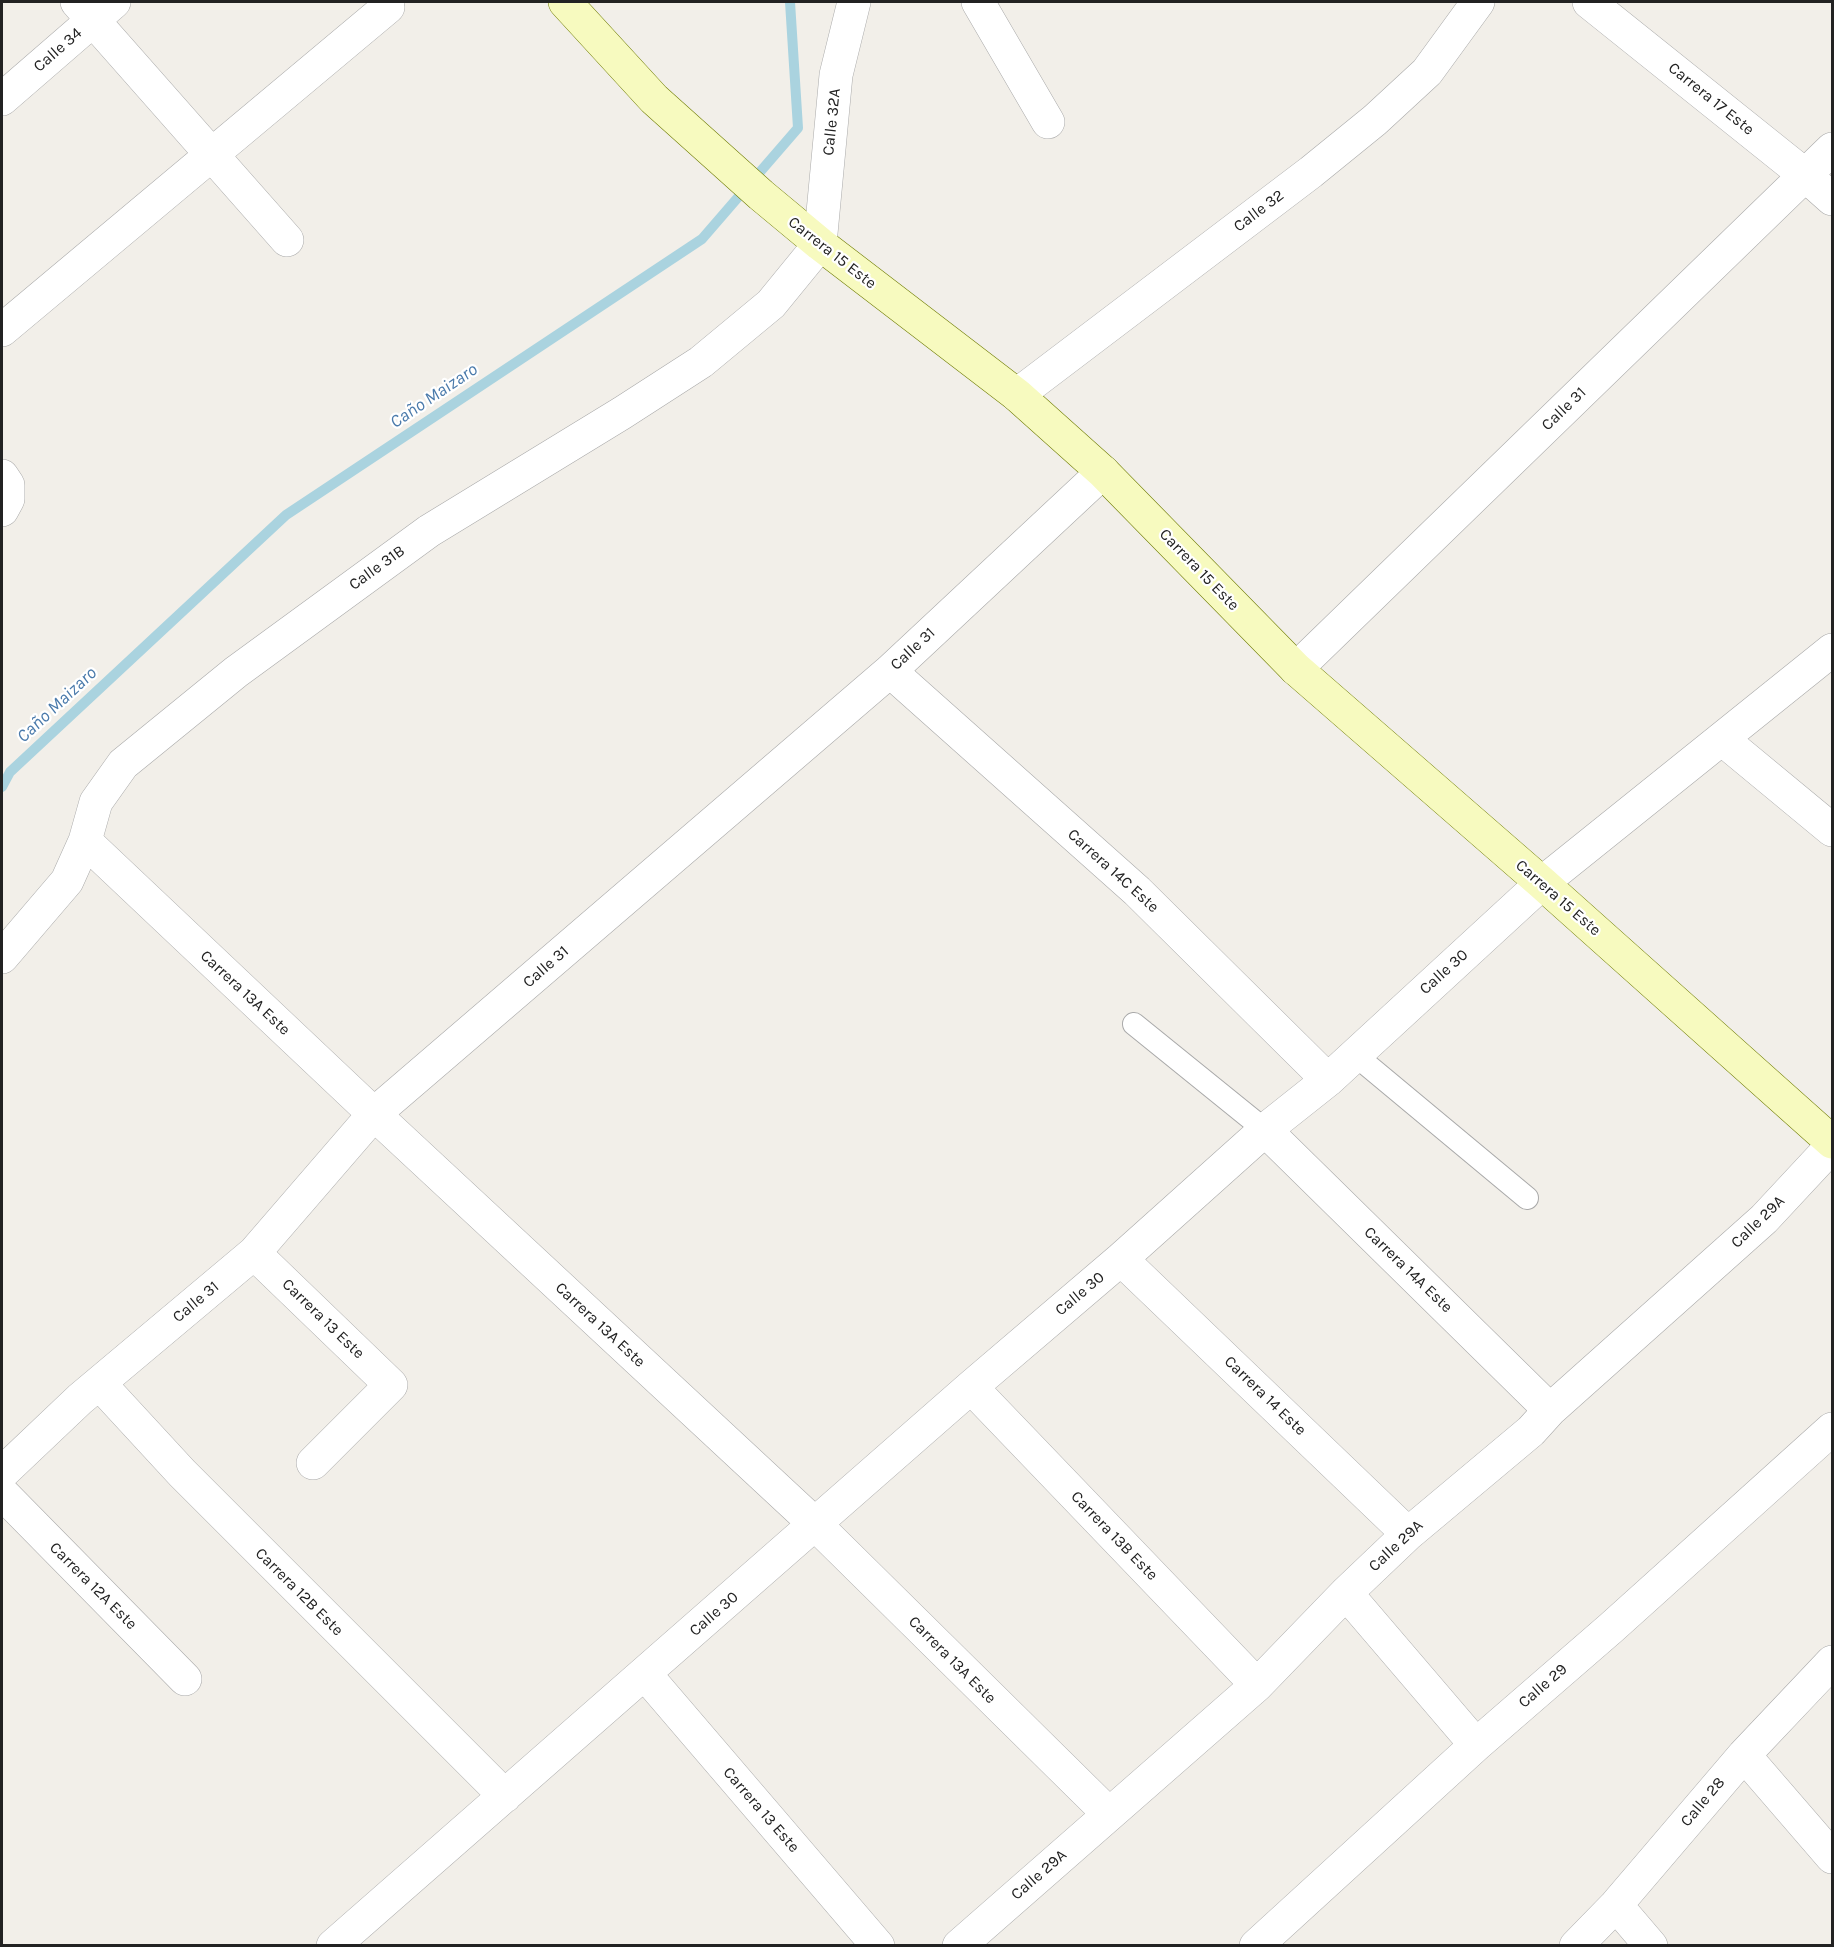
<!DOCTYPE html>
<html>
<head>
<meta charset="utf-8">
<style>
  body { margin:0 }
  #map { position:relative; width:1834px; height:1947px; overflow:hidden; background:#f2efe9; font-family:Karla,sans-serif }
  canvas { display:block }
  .frame { position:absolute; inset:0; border:3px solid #222; pointer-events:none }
</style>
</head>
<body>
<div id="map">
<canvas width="1834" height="1947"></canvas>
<div class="frame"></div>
</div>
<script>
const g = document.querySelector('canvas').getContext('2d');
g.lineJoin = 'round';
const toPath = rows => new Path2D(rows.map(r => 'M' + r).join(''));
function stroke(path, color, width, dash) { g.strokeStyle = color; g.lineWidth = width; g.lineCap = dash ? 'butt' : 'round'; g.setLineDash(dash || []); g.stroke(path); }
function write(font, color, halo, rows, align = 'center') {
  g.font = font + ' Karla,sans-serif'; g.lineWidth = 4.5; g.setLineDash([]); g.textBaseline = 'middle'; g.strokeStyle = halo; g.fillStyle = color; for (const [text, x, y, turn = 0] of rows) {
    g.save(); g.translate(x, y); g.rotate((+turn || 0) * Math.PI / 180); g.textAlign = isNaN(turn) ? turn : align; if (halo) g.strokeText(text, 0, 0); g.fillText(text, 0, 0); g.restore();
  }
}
const stream = toPath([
  [2,787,10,772,286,515,702,239,798,128,790,2]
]);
const lane = toPath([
  [1134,1024,1265,1130],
  [1354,1054,1527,1198]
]);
const street = toPath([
  [77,2,287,240],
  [978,2,1048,122],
  [1589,2,1805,175,1832,199],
  [2,99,114,2],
  [2,330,388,7],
  [1017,395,1311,172,1375,120,1427,72,1478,2],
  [2,476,8,485,8,499,2,510],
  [1296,669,1832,149],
  [890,671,1137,891,1328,1080],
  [1722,739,1832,830],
  [85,841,374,1114,815,1524,1109,1814],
  [2,957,67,881,85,841,96,802,123,764,236,672,429,531,622,413,701,362,771,304,820,244,836,75,854,2],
  [1265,1130,1550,1410],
  [254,1253,391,1385,313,1463],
  [1121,1259,1408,1534],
  [99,1383,182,1473,505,1796],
  [971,1387,1257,1685],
  [2,1473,80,1399,254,1253,374,1114,890,671,1103,472],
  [2,1493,185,1679],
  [1346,1593,1476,1745],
  [645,1674,878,1946],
  [1744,1755,1832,1857],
  [1616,1905,1651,1946],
  [333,1946,971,1387,1121,1259,1265,1130,1328,1080,1542,883,1832,650],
  [959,1946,1257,1685,1346,1593,1408,1534,1531,1431,1550,1410,1764,1219,1832,1146],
  [1256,1946,1476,1745,1611,1628,1832,1429],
  [1576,1946,1616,1905,1744,1755,1832,1662]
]);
const secondary = toPath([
  [565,2,654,99,761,195,820,244,1017,395,1103,472,1296,669,1542,883,1832,1142]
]);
const streetNames = [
  ["Calle 34",58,50,-41],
  ["Carrera 17 Este",1711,99,39],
  ["Calle 32A",832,122,-84],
  ["Calle 32",1259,211,-37],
  ["Carrera 15 Este",832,253,38],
  ["Calle 31",1564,409,-44],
  ["Calle 31B",377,568,-36],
  ["Carrera 15 Este",1199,570,46],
  ["Calle 31",913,649,-43],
  ["Carrera 14C Este",1113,871,42],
  ["Carrera 15 Este",1558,898,41],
  ["Calle 31",546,967,-41],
  ["Calle 30",1444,972,-42],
  ["Carrera 13A Este",245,993,43],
  ["Calle 29A",1758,1222,-44],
  ["Carrera 14A Este",1408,1270,44],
  ["Calle 30",1080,1294,-40],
  ["Calle 31",196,1302,-40],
  ["Carrera 13 Este",323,1319,44],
  ["Carrera 13A Este",600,1325,43],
  ["Carrera 14 Este",1265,1396,44],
  ["Carrera 13B Este",1114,1536,46],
  ["Calle 29A",1396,1546,-43],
  ["Carrera 12A Este",93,1586,45],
  ["Carrera 12B Este",299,1592,45],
  ["Calle 30",714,1614,-41],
  ["Carrera 13A Este",952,1660,45],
  ["Calle 29",1543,1686,-41],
  ["Calle 28",1703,1802,-50],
  ["Carrera 13 Este",761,1810,49],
  ["Calle 29A",1039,1875,-41]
];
const waterNames = [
  ["Caño Maizaro",434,396,-34],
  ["Caño Maizaro",57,705,-43]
];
stroke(stream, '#aad3df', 10);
stroke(lane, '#a9a9a9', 24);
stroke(street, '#a9a9a9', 34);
stroke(secondary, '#707d05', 34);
stroke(lane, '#fff', 22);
stroke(street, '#fff', 33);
stroke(secondary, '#f7fabf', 33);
write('16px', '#222', '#fff', streetNames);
write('italic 18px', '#4a7aab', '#fff', waterNames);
</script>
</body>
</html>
